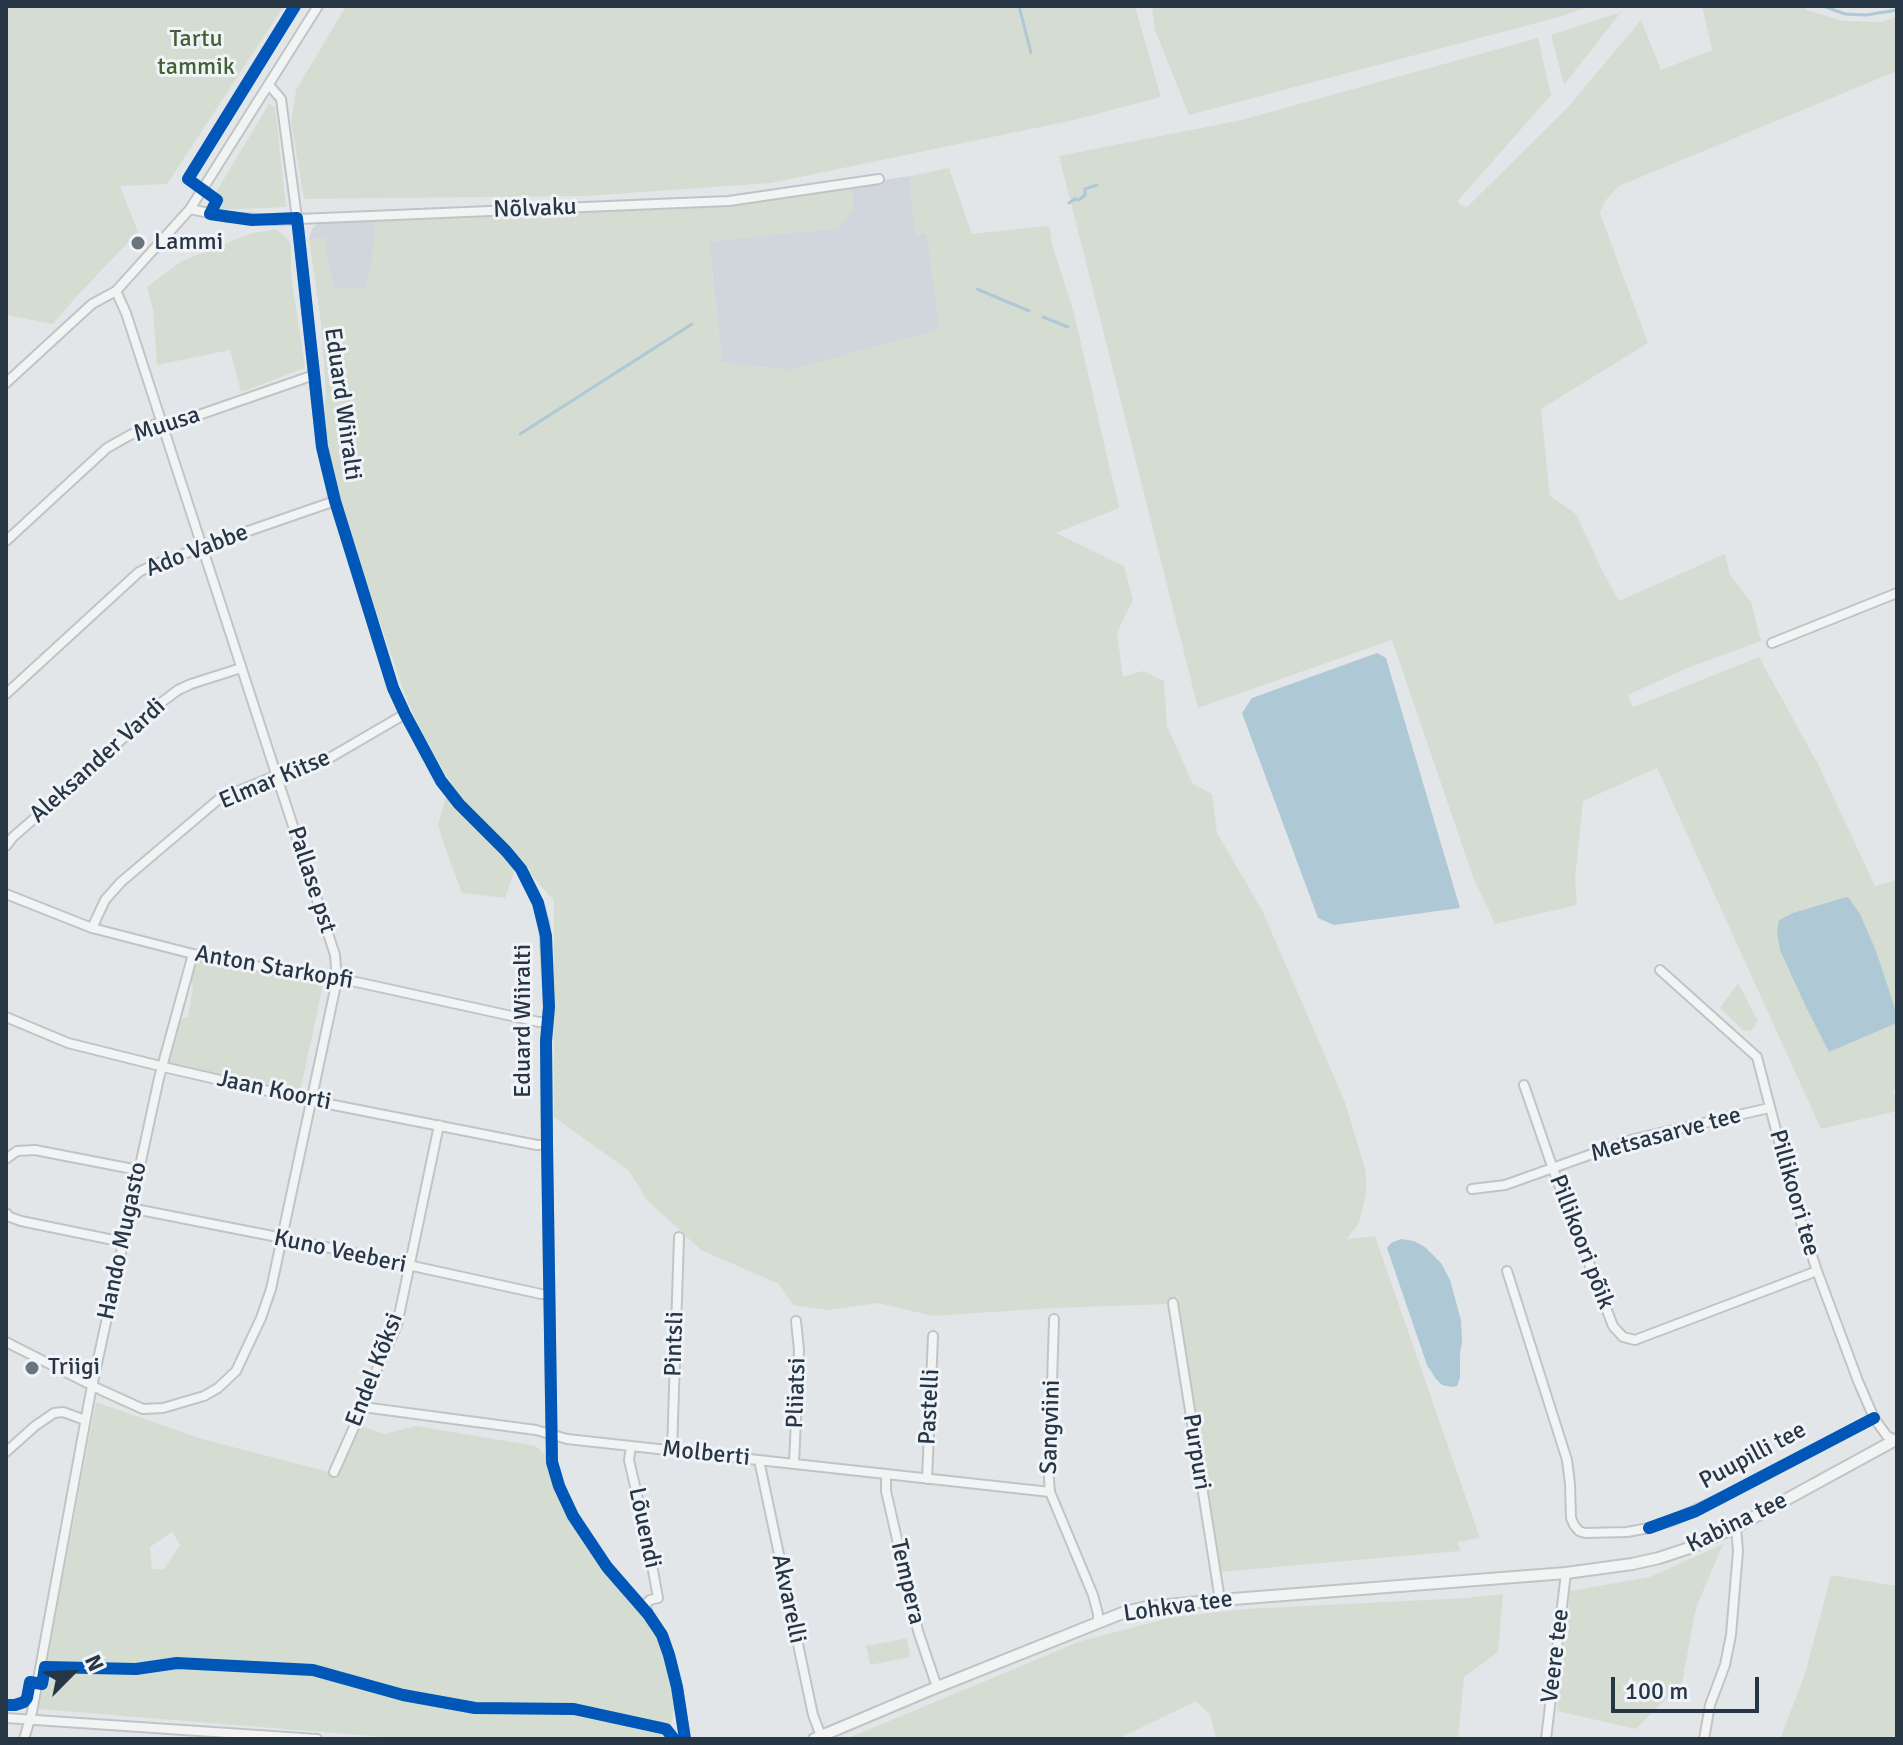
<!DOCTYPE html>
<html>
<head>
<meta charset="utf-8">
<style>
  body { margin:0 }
  #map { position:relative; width:1903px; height:1745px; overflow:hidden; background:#e3e6e8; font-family:Signika,sans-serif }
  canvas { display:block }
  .frame { position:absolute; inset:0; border:8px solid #273644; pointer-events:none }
  .north { position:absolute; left:32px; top:1633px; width:80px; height:80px; -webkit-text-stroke:6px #f0f4f8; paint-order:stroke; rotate:66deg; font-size:22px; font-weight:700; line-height:32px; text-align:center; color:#273644 }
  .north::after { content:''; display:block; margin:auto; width:28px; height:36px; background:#273644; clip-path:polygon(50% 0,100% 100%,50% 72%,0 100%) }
  .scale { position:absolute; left:1611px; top:1677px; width:148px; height:36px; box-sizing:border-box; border:4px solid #273644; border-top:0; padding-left:10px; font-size:24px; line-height:28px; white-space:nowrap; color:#273644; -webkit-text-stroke:6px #f0f4f8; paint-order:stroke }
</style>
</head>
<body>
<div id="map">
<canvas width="1903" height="1745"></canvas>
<div class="frame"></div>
<div class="north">N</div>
<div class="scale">100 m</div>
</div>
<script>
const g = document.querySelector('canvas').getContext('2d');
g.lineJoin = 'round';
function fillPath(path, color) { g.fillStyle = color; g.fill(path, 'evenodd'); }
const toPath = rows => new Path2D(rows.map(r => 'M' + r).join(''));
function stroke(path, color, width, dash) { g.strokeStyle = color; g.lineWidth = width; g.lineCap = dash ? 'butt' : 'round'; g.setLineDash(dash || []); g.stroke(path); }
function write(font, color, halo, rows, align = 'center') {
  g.font = font + ' Signika,sans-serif'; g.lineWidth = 6; g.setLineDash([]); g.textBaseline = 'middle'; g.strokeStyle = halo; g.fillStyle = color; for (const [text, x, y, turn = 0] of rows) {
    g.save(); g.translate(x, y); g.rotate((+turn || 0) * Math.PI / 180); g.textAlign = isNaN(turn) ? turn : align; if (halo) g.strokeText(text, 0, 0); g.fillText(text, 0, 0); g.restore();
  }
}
const built = toPath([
  [910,176,915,235,927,233,940,330,790,370,722,363,709,241,838,228,847,185],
  [376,218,373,254,367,288,333,288,324,239,309,239,312,229,321,220]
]);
const green = toPath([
  [6,6,284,6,167,184,120,186,138,232,76,297,53,324,6,315],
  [346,6,1135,6,1161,97,1074,120,771,183,586,196,304,199,291,122,296,90],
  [1152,6,1591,6,1559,17,1189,115,1155,30],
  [1702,6,1802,6,1807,10,1843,21,1882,22,1897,17,1897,71,1619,186,1605,201,1600,213,1648,343,1541,409,1550,496,1576,514,1603,572,1619,601,1725,554,1730,575,1751,602,1761,641,1685,669,1628,695,1633,707,1759,657,1819,766,1875,886,1897,880,1897,1016,1892,999,1838,899,1793,913,1779,920,1829,1052,1897,1023,1897,1089,1893,1091,1897,1103,1897,1111,1821,1129,1657,768,1583,801,1575,878,1577,905,1495,924,1473,877,1392,640,1198,708,1059,156,1241,120,1538,38,1551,95,1457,202,1466,208,1567,108,1641,20,1661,70,1712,50],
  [1621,12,1564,85,1551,35],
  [269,104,275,107,286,207,220,210,222,197,216,192],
  [949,168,972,234,1045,226,1050,227,1052,244,1074,313,1119,508,1056,533,1124,566,1133,600,1117,633,1123,677,1143,671,1164,681,1167,726,1193,784,1212,794,1217,833,1262,910,1345,1102,1366,1172,1366,1193,1359,1223,1347,1239,1375,1236,1480,1538,1458,1542,1460,1551,1219,1572,1178,1296,1170,1304,1052,1308,933,1316,878,1303,828,1310,793,1305,779,1284,701,1250,647,1200,629,1171,554,1117,554,901,516,857,515,869,505,898,462,893,444,845,438,824,449,787,456,793,420,729,405,695,357,556,326,446,324,411,326,394,321,322,309,239,324,238,334,288,366,288,373,254,376,218,708,204,847,185,853,193,853,210,839,228,709,242,722,363,790,370,940,330,927,233,915,235,910,176],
  [275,229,285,236,291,244,291,273,305,368,241,392,230,350,157,365,153,310,147,287,180,262,249,234],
  [196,958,323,984,300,1093,169,1064,181,1019,188,1017,193,987,191,983],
  [1738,983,1758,1021,1752,1030,1744,1031,1720,1008],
  [96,1402,202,1439,329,1472,353,1423,384,1434,416,1426,536,1446,552,1462,573,1516,662,1635,677,1687,669,1739,407,1739,38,1709],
  [172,1532,180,1545,164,1569,152,1569,150,1547],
  [1723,1544,1696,1608,1682,1683,1636,1729,1557,1711,1570,1591,1650,1577],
  [1831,1575,1897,1586,1897,1739,1780,1739,1805,1674],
  [1503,1594,1498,1652,1464,1677,1458,1739,1216,1739,1210,1715,1196,1701,1118,1739,846,1739,1081,1641,1173,1617,1245,1609,1466,1598],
  [907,1638,910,1657,870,1665,866,1646]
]);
const water = toPath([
  [1377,653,1386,658,1460,908,1334,925,1318,918,1242,713,1252,698],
  [1848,897,1860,914,1876,951,1892,999,1897,1016,1897,1023,1829,1052,1806,1007,1780,950,1777,932,1779,920,1793,913,1839,899],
  [1401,1239,1414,1241,1425,1247,1441,1263,1450,1280,1461,1320,1462,1343,1460,1353,1460,1378,1457,1386,1451,1387,1442,1385,1436,1379,1427,1365,1387,1248,1391,1243]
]);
const stream = toPath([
  [1019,6,1031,53],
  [1823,6,1845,14,1866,15,1897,10],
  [1069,203,1075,199,1079,200,1085,195,1085,189,1097,185],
  [977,289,1029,311],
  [1043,317,1068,327],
  [520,434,692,324]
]);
const minor = toPath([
  [269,85,281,99,297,218,322,447,335,501,393,688,405,714,441,781,459,804,506,851,521,869,538,903,544,923,549,1007,546,1041,547,1145,552,1462,559,1486,573,1516,607,1567,648,1614,662,1635,669,1655,677,1687,685,1739],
  [190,209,227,217,275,220,680,203,729,201,879,179],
  [6,383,92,304,116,291,190,209,318,6],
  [6,541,107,448,130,435,153,425,160,423,170,425,314,375],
  [1772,643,1897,593],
  [6,694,139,572,151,566,208,545,335,501],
  [6,846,13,837,67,790,162,702,178,690,191,684,241,668],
  [6,894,92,928,193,954,297,974,347,980,539,1022,548,1022],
  [92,928,105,900,121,882,219,799,277,775,326,760,405,714],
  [1660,970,1757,1057,1796,1207,1817,1271,1858,1381,1874,1418,1887,1436,1895,1440],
  [6,1017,68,1043,172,1069,303,1099,537,1145,547,1145],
  [1524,1085,1553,1169,1613,1326,1623,1337,1635,1340,1817,1271],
  [6,1159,17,1151,35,1150,138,1170],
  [1472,1189,1505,1185,1634,1139,1769,1108],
  [130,1208,298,1241,541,1294,549,1294],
  [6,1213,10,1217,21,1221,123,1242],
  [1507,1271,1567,1460,1570,1484,1571,1518,1574,1525,1579,1531,1585,1533,1627,1532,1649,1528,1674,1520,1721,1498,1874,1418],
  [1173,1303,1220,1600],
  [1054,1319,1049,1480,1050,1492,1093,1595,1098,1614,1098,1622],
  [6,1342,101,1390,143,1409,163,1408,204,1396,218,1388,236,1371,261,1318,271,1289,337,980,335,955,126,313,116,291],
  [363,1407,536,1430,567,1439,1050,1492],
  [631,1446,629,1460,648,1543,658,1598,650,1600,645,1605,648,1613],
  [672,1451,679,1237],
  [6,1452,35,1426,54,1413,63,1412,85,1420],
  [759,1460,813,1715,821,1736],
  [794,1464,799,1350,796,1321],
  [334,1472,363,1407,369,1387,397,1325,439,1125],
  [886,1475,886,1491,918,1631,937,1687],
  [927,1479,933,1336],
  [6,1718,317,1739],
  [24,1739,32,1712,90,1396,159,1078,193,954],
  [1546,1739,1566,1573],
  [1704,1739,1710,1705,1725,1665,1731,1635,1738,1551,1736,1527]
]);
const tertiary = toPath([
  [814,1739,930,1690,1125,1612,1147,1607,1220,1600,1566,1573,1632,1564,1659,1558,1689,1548,1736,1527,1897,1439]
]);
const cycleway = toPath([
  [295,6,188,179,217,200,210,214,252,220,297,218,322,447,335,501,393,688,405,714,441,781,459,804,506,851,521,869,538,903,546,936,549,1007,546,1041,547,1145,552,1462,559,1486,573,1516,607,1567,648,1614,662,1635,669,1655,677,1687,685,1739],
  [1649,1528,1696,1511,1874,1418],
  [6,1705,15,1705,24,1702,27,1698,30,1682,42,1684,45,1667,136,1669,177,1663,313,1670,403,1695,475,1708,574,1709,666,1729,674,1739]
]);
const markers = [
  [138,243,8,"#69747d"],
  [32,1368,8,"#69747d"]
];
const parkNames = [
  ["Tartu",196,40],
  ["tammik",196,68]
];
const streetNames = [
  ["Nõlvaku",535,209,-2],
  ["Eduard Wiiralti",342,404,82],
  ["Muusa",167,425,-18],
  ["Ado Vabbe",197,551,-21],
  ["Aleksander Vardi",98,761,-42],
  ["Elmar Kitse",275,780,-23],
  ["Pallase pst",311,880,72],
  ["Anton Starkopfi",274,968,10],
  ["Eduard Wiiralti",524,1021,-90],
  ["Jaan Koorti",274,1091,12],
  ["Metsasarve tee",1666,1135,-15],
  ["Pillikoori tee",1794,1193,74],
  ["Hando Mugasto",123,1241,-78],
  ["Pillikoori põik",1581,1242,69],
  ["Kuno Veeberi",340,1252,12],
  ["Pintsli",675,1344,-88],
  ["Endel Kõksi",375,1370,-69],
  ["Pliiatsi",797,1393,-88],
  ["Pastelli",930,1407,-87],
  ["Sangviini",1051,1427,-88],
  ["Purpuri",1196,1452,81],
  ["Molberti",706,1454,6],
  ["Puupilli tee",1753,1456,-28],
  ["Kabina tee",1737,1523,-26],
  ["Lõuendi",644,1528,78],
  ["Tempera",907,1582,77],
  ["Akvarelli",788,1599,78],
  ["Lohkva tee",1178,1607,-8],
  ["Veere tee",1556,1656,-83]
];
const poiNames = [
  ["Lammi",154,243],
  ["Triigi",48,1368]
];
fillPath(built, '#d0d6dc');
fillPath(green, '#d5ddd2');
fillPath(water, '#aec8d6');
stroke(stream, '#aec8d6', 3);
stroke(minor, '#c1c4c6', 12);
stroke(tertiary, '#c1c4c6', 14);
stroke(minor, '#f2f4f4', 8);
stroke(tertiary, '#f2f4f4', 10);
stroke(cycleway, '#0057b8', 12);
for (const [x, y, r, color] of markers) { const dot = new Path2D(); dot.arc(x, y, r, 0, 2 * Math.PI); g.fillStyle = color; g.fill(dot); stroke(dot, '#f0f4f8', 3); }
write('24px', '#436132', '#f0f4f8', parkNames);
write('24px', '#273644', '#f0f4f8', streetNames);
write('24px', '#273644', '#f0f4f8', poiNames, 'left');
</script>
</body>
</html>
